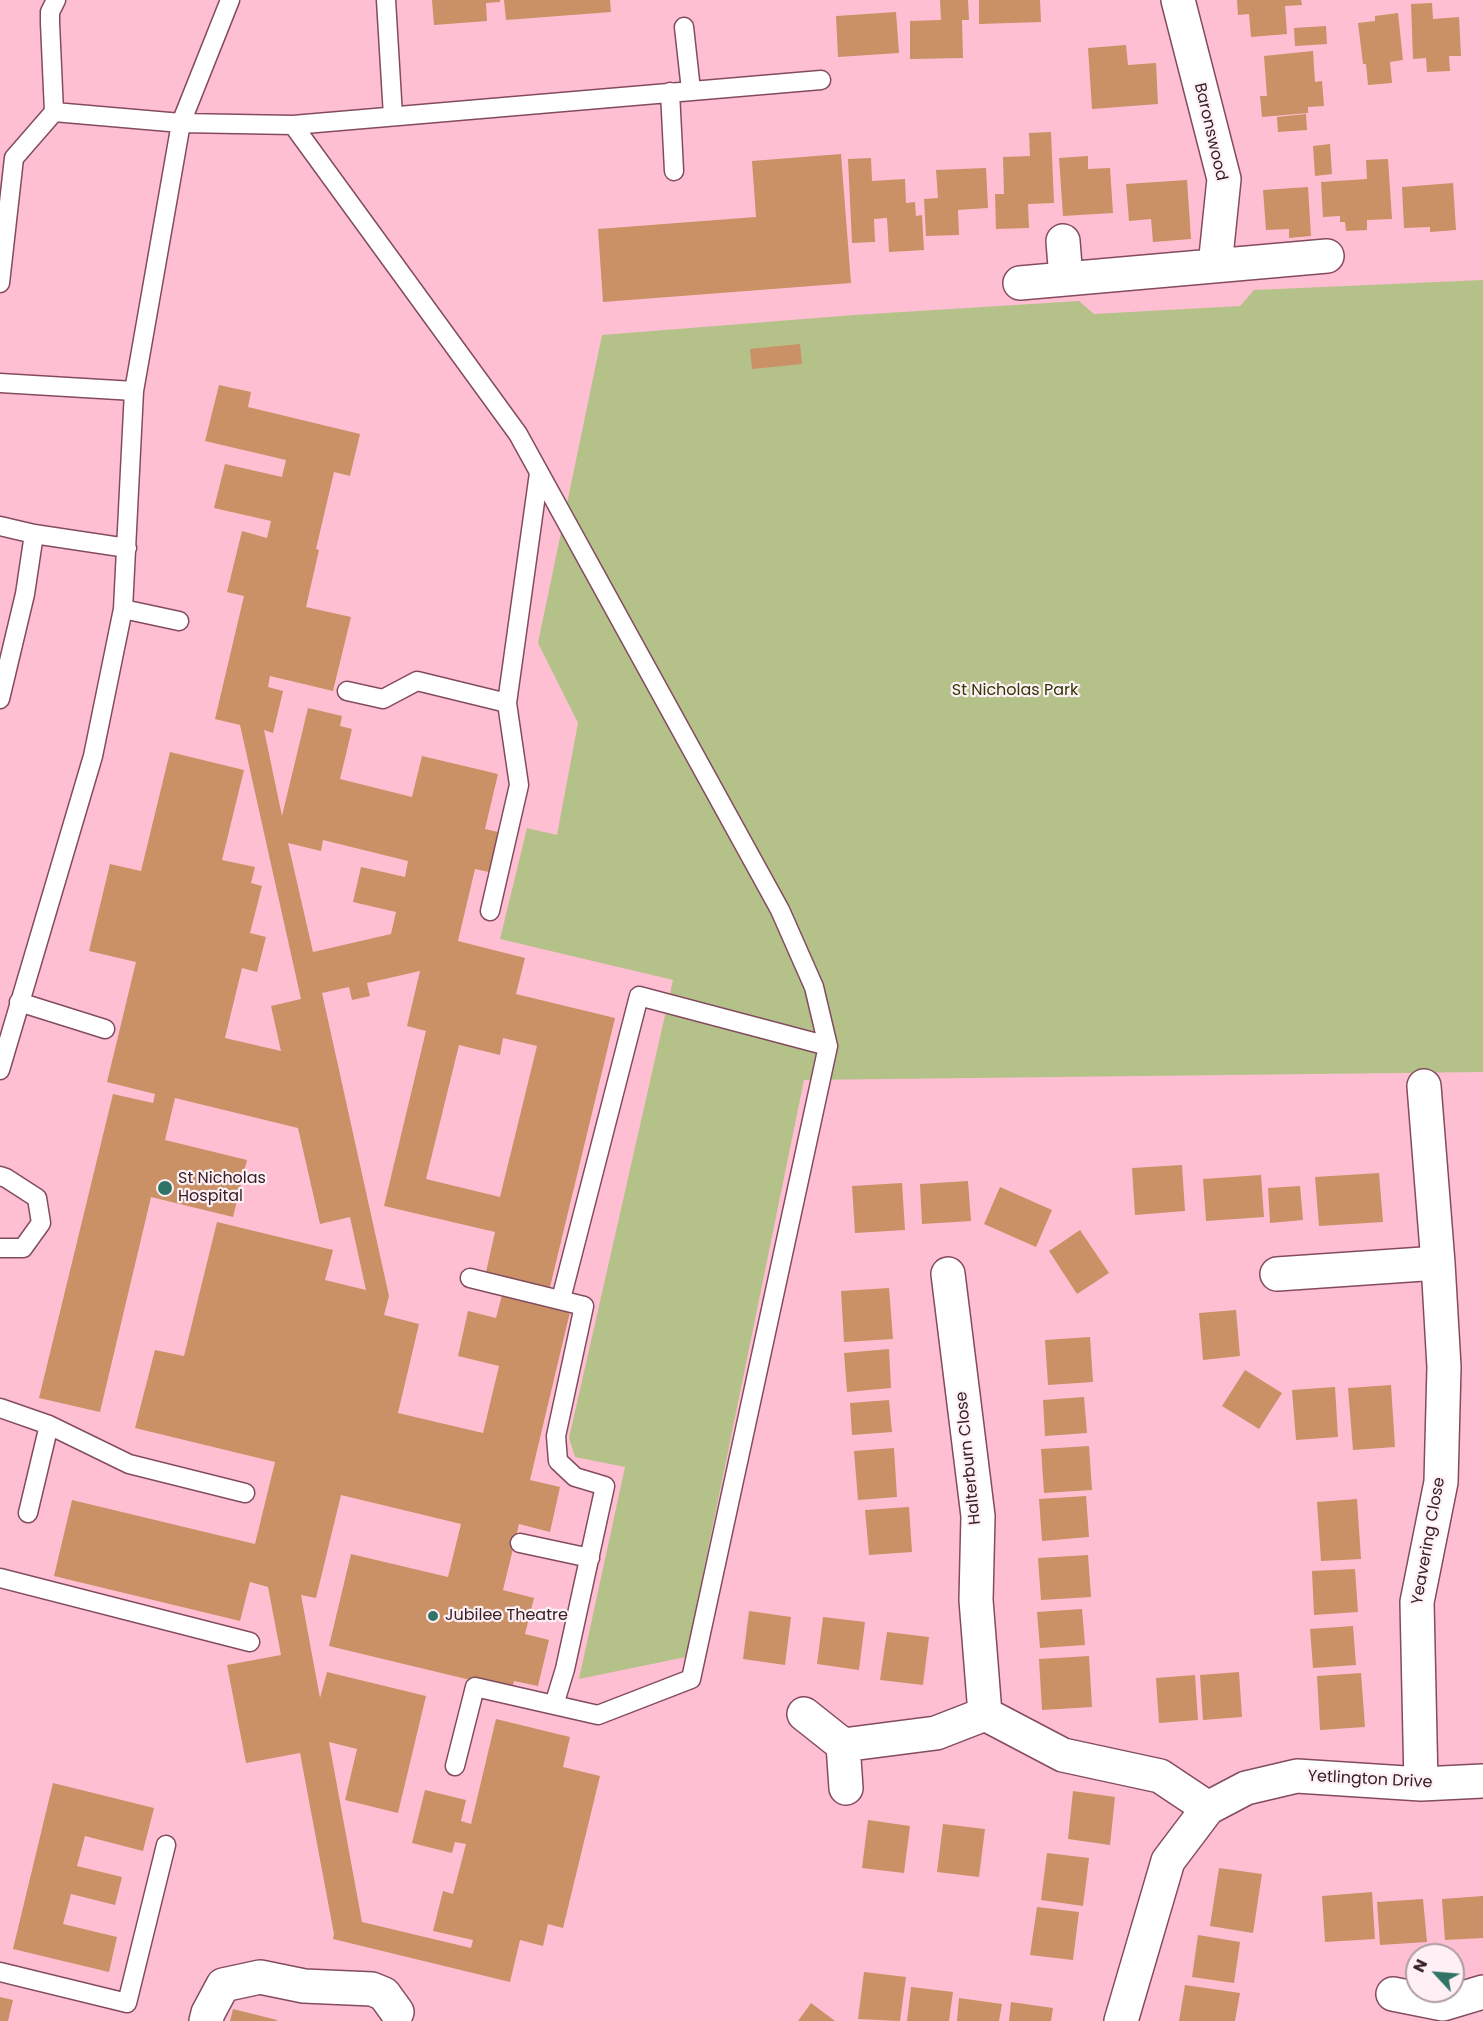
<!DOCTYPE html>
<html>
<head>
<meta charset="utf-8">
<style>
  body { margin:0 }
  #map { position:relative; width:1483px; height:2021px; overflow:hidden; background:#ffbfd2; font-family:Poppins,sans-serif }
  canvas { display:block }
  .north { position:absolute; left:1405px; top:1943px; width:60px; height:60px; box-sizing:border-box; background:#fef0f4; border:2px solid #ae9da2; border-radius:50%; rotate:296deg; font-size:16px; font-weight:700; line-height:24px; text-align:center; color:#372027 }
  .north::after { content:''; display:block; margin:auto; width:21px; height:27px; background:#2f7467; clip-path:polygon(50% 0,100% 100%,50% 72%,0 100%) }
</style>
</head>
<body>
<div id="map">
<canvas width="1483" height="2021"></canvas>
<div class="north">N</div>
</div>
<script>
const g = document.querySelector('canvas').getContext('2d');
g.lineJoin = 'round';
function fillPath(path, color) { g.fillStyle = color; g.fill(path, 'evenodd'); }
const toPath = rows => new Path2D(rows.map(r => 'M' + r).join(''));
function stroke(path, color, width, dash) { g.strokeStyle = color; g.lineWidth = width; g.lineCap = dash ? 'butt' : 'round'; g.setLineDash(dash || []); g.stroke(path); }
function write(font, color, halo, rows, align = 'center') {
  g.font = font + ' Poppins,sans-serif'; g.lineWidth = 4.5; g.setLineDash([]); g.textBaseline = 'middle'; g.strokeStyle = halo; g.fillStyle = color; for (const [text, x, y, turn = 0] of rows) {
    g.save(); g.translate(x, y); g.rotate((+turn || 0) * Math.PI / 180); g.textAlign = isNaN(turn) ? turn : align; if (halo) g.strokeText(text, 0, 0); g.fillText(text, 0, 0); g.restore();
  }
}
const green = toPath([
  [1483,280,1483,1072,804,1080,686,1657,579,1679,625,1467,575,1457,569,1438,673,980,500,939,527,828,557,835,578,723,538,643,602,335,854,315,1079,301,1094,314,1240,306,1254,290]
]);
const building = toPath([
  [432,0,500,0,500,2,486,3,487,21,434,25],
  [504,0,610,0,611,12,506,20],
  [940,0,968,0,969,20,962,20,963,58,910,59,910,21,941,20],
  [979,0,1040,0,1041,22,979,24],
  [1237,0,1301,0,1302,5,1285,6,1287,34,1251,37,1249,14,1238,15],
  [1432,3,1433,19,1459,17,1461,56,1449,56,1450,71,1427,72,1426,58,1413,59,1411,4],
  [896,12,899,53,838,57,836,16],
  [1398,13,1403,60,1390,62,1392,83,1368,85,1366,64,1363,64,1358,23,1375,21,1375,16],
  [1326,26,1327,44,1295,46,1294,28],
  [1126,45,1128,65,1156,63,1158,104,1092,109,1088,48],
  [1313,51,1315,82,1322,81,1324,106,1308,107,1308,113,1262,117,1260,96,1267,96,1264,56],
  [1306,114,1307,130,1278,132,1277,117],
  [1051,132,1054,203,1028,204,1029,228,996,229,995,194,1004,194,1003,157,1030,156,1029,133],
  [1330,144,1332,174,1315,176,1313,146],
  [841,154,851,283,603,302,598,229,756,217,752,161],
  [1088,156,1088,169,1110,168,1113,213,1063,216,1059,158],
  [871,158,872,181,905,179,906,203,915,202,916,216,922,215,924,250,889,252,887,218,874,219,875,242,852,243,848,159],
  [1388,159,1392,219,1367,220,1367,230,1346,231,1345,222,1340,222,1340,216,1323,217,1321,182,1367,179,1366,160],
  [986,168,988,208,958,210,959,235,926,236,924,199,938,198,936,170],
  [1187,180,1191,239,1153,242,1151,219,1129,221,1126,184],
  [1453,183,1456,230,1430,232,1430,227,1404,228,1402,187],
  [1308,187,1311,236,1289,238,1289,229,1266,230,1263,190],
  [800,344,802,364,752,369,750,349],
  [219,385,251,392,248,407,360,434,350,476,334,472,316,549,319,550,306,607,351,617,333,691,270,676,268,687,283,691,273,733,264,730,282,816,308,708,342,716,340,726,352,729,340,779,412,797,422,756,498,774,485,829,498,832,489,872,475,869,458,941,525,958,516,994,615,1018,550,1287,486,1272,495,1232,384,1206,426,1031,407,1026,420,971,367,983,370,996,352,1000,349,987,322,993,389,1296,384,1315,419,1324,398,1413,483,1433,499,1366,458,1356,468,1311,496,1318,502,1295,570,1312,530,1480,560,1487,550,1532,519,1524,503,1590,534,1598,525,1634,549,1640,538,1686,514,1681,512,1690,329,1646,351,1554,448,1577,461,1524,341,1495,316,1598,301,1595,320,1698,327,1672,426,1696,398,1813,345,1800,357,1749,329,1742,362,1922,471,1948,473,1940,433,1931,443,1891,453,1894,466,1844,455,1842,452,1853,412,1843,425,1790,466,1800,461,1821,471,1824,496,1719,570,1737,563,1767,600,1776,563,1928,548,1924,543,1946,520,1940,510,1982,333,1939,334,1934,300,1753,246,1763,227,1665,281,1655,268,1587,250,1582,240,1621,54,1576,72,1500,255,1544,275,1462,135,1428,155,1350,184,1356,217,1222,333,1250,325,1280,366,1290,350,1217,320,1224,298,1128,175,1098,165,1140,247,1160,233,1217,151,1197,100,1412,39,1398,113,1094,153,1103,155,1094,107,1082,136,962,89,951,110,864,141,871,170,752,244,770,222,860,255,867,251,883,262,886,250,933,266,937,257,972,242,968,225,1038,281,1051,271,1006,301,999,240,725,215,719,244,596,227,592,242,531,267,538,271,521,214,508,225,464,282,477,286,460,205,441],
  [323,840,408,861,405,877,361,867,353,902,396,912,391,934,313,952,288,843,321,851],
  [503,1038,537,1046,500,1197,426,1179,459,1045,500,1055],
  [1182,1165,1185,1211,1135,1215,1132,1168],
  [1379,1173,1383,1222,1319,1226,1315,1177],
  [1261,1175,1264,1217,1206,1221,1203,1179],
  [968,1181,971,1221,922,1224,920,1184],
  [902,1183,905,1230,855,1233,852,1186],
  [1300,1186,1303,1220,1270,1223,1268,1188],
  [1000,1187,1052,1210,1036,1247,984,1224],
  [1080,1230,1109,1273,1077,1294,1049,1251],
  [889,1288,893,1339,844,1342,841,1291],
  [1236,1310,1240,1356,1203,1360,1199,1313],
  [1090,1337,1093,1382,1048,1385,1045,1340],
  [889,1349,891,1388,847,1392,844,1353],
  [1245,1370,1282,1393,1259,1429,1222,1406],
  [1391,1385,1395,1447,1353,1450,1348,1388],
  [1335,1387,1338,1437,1296,1440,1292,1390],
  [1084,1397,1087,1433,1045,1436,1043,1400],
  [889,1400,892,1432,852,1435,850,1403],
  [1089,1446,1092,1490,1044,1493,1041,1449],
  [894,1448,897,1497,858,1500,854,1451],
  [1086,1496,1089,1537,1042,1541,1039,1499],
  [1357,1499,1361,1559,1321,1561,1317,1502],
  [909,1507,912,1552,869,1555,865,1510],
  [1088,1555,1091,1597,1041,1600,1038,1558],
  [1355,1569,1358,1612,1314,1615,1312,1571],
  [1082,1609,1085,1645,1040,1648,1037,1612],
  [749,1611,791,1617,785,1665,743,1659],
  [823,1617,865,1622,859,1670,817,1664],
  [1353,1626,1356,1665,1313,1668,1310,1629],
  [887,1632,929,1637,923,1685,880,1680],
  [1089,1656,1092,1707,1042,1710,1039,1659],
  [1239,1672,1242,1717,1203,1720,1200,1675],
  [1361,1673,1365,1727,1320,1730,1317,1676],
  [1195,1675,1198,1720,1159,1723,1156,1678],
  [53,1783,154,1808,143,1851,85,1836,77,1866,122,1877,115,1905,71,1894,63,1924,117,1937,109,1972,13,1949],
  [1073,1791,1115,1797,1110,1845,1068,1839],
  [868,1820,910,1826,904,1873,862,1868],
  [943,1824,985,1829,979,1877,937,1872],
  [1047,1853,1089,1858,1083,1906,1041,1900],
  [1219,1868,1262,1874,1253,1933,1210,1926],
  [1372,1892,1375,1939,1325,1942,1322,1896],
  [1483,1896,1483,1938,1445,1940,1442,1899],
  [1423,1899,1427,1942,1380,1945,1377,1902],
  [1037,1907,1079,1912,1073,1960,1030,1955],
  [1198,1935,1240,1942,1234,1983,1192,1977],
  [864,1972,906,1977,900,2021,858,2019],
  [1185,1985,1240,1993,1235,2021,1179,2021],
  [911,1987,953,1992,949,2021,907,2021],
  [0,1997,13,2000,8,2021,0,2021],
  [959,1998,1002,2004,999,2021,957,2021],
  [1011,2002,1053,2008,1051,2021,1009,2021],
  [811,2003,835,2021,798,2021],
  [233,2009,277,2020,277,2021,230,2021]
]);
const lane = toPath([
  [386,0,393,116],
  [684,27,691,90],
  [670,92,674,171],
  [54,112,50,23,50,12,56,0],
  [293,125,518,434,780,910,814,987,828,1046,691,1679,598,1715,475,1687,455,1766],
  [0,283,14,158,54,112,181,123,293,125,821,80],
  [0,383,134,391],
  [0,526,34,534,127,548],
  [123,609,179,621],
  [347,691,383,699,417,681,507,703],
  [0,699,25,594,34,534],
  [490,911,519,785,507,703,539,473],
  [19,1002,105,1029],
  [0,1070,93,756,123,609,134,391,181,123,230,0],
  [0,1176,6,1178,37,1198,41,1223,23,1248,0,1248],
  [470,1278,584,1306,556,1436,558,1461,575,1477,605,1486,565,1669,554,1705],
  [561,1299,639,996,828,1046],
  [0,1408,49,1425,129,1464,245,1493],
  [28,1513,49,1425],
  [520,1543,590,1558],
  [0,1578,250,1642],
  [0,1972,127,2003,166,1845]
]);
const street = toPath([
  [1178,0,1224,179,1215,266],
  [1063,241,1066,279],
  [1020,283,1327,256],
  [948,1274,978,1516,976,1600,985,1714,1063,1755,1160,1776,1208,1808],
  [1277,1274,1438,1263],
  [804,1714,843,1745,846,1788],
  [843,1745,936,1733,985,1714],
  [1421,1784,1417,1602,1441,1482,1444,1367,1438,1263,1424,1086],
  [1393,1994,1443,2004,1483,1992],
  [206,2021,208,2013,223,1985,260,1977,304,1986,372,1989,384,1994,397,2012],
  [1121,2021,1168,1861,1208,1808,1246,1788,1297,1776,1421,1784,1483,1781]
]);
const markers = [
  [165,1188,8,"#2f7467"],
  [433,1616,6,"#2f7467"]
];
const streetNames = [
  ["Baronswood",1210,132,77],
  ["Halterburn Close",969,1458,-96],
  ["Yeavering Close",1429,1541,-80],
  ["Yetlington Drive",1370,1780,3]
];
const parkNames = [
  ["St Nicholas Park",1015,691]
];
const poiNames = [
  ["St Nicholas",178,1179],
  ["Hospital",178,1197],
  ["Jubilee Theatre",445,1616]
];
fillPath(green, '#b4c289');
fillPath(building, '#c99165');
stroke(lane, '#834c5e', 21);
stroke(street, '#834c5e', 36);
stroke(lane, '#fff', 18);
stroke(street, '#fff', 33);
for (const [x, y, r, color] of markers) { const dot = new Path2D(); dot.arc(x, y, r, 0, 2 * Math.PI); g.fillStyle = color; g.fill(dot); stroke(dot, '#fef0f4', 2); }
write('16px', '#372027', '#fef0f4', streetNames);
write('16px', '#2f3804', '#fef0f4', parkNames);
write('16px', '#372027', '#fef0f4', poiNames, 'left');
</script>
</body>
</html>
